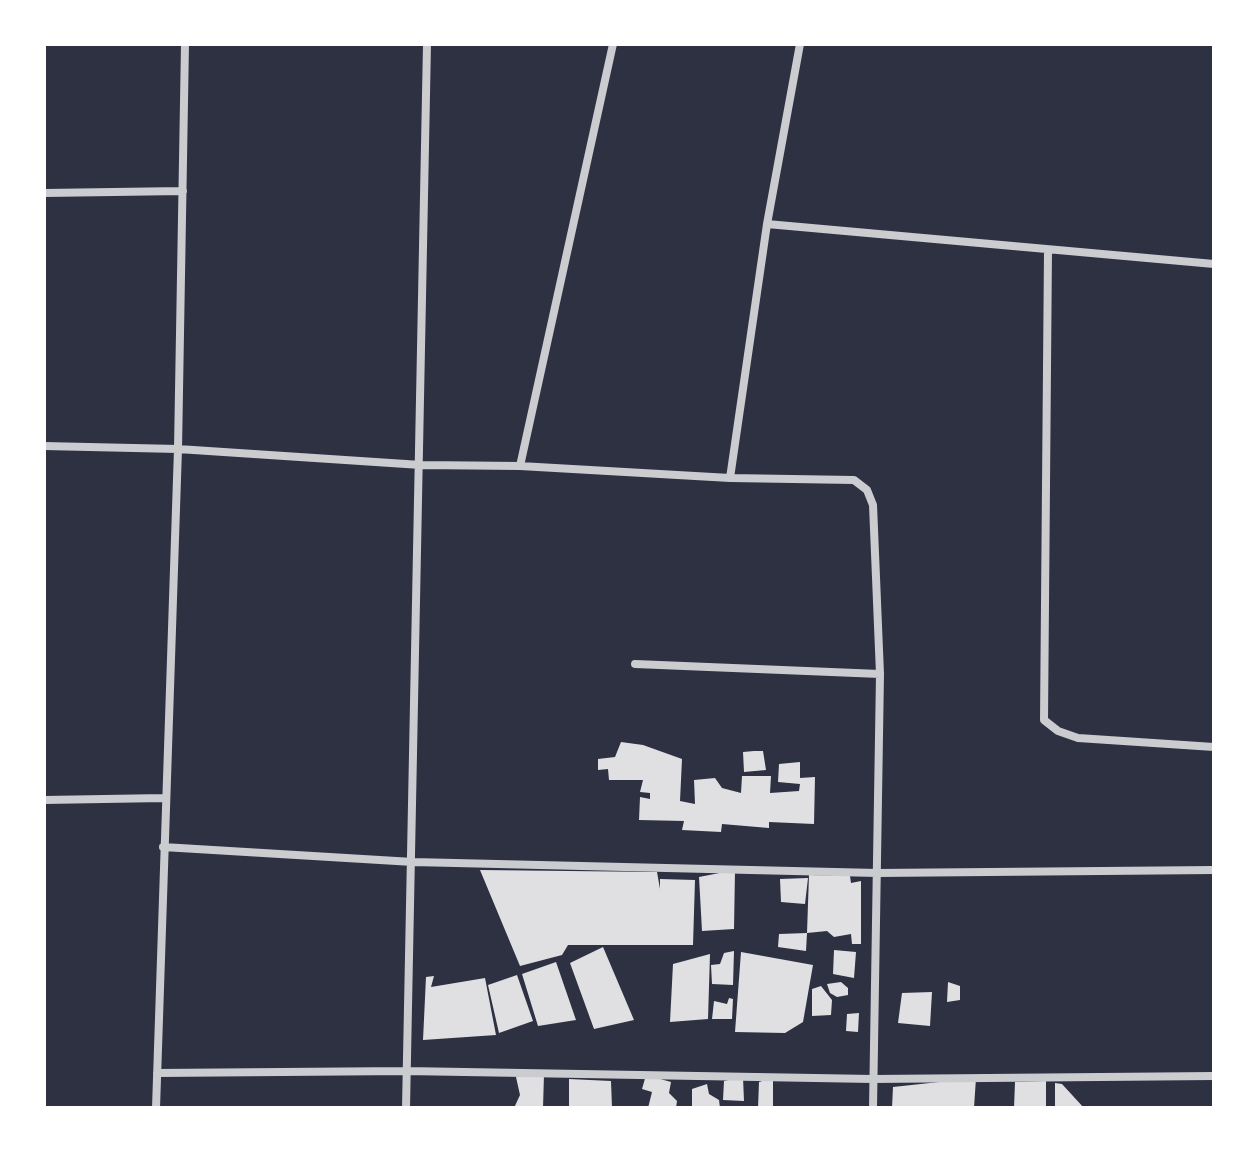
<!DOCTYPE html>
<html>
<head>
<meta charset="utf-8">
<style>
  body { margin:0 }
  #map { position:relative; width:1258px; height:1152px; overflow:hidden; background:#2d3142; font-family:Commissioner,sans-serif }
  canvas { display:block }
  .frame { position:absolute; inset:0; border:46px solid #fff; pointer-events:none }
</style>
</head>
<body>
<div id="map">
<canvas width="1258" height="1152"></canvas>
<div class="frame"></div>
</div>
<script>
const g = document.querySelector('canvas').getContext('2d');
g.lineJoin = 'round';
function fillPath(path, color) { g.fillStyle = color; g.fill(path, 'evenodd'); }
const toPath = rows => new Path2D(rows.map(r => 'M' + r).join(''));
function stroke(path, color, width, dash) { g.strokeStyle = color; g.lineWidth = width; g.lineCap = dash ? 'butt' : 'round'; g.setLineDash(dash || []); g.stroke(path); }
const building = toPath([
  [621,742,643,745,682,759,680,801,695,804,694,780,715,778,722,788,741,793,742,776,771,776,770,793,799,791,800,784,778,782,779,764,800,762,800,778,815,777,814,824,769,822,769,828,722,824,721,832,682,830,684,821,639,820,640,797,650,799,650,793,640,792,643,780,609,780,608,769,598,770,598,759,615,757],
  [754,751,763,751,766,770,744,772,743,752],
  [480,870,657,872,660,889,660,879,695,880,693,945,568,945,562,955,520,966],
  [735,870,734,929,702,931,699,877],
  [809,875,850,876,851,883,861,881,861,944,852,944,851,934,834,937,827,931,807,933],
  [808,878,805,904,781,902,780,879],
  [807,933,806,951,778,947,779,934],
  [603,947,634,1020,594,1029,570,963],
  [834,950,856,952,854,978,833,974],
  [734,951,733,985,712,984,711,965,720,964,724,953],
  [741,952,813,965,803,1022,785,1033,735,1032],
  [710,954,708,1019,670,1022,673,964],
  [556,962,576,1020,538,1026,522,974],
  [517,975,533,1021,499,1033,488,985],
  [434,976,431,987,485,978,496,1035,423,1040,426,977],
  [841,982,848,988,848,995,837,997,830,993,827,984],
  [948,982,960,986,960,1000,947,1002],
  [821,986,832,1000,831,1015,812,1016,812,989],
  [932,992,930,1026,898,1023,902,993],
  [729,998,733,999,732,1019,712,1019,714,1001,727,1004],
  [859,1013,858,1032,846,1031,847,1014],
  [544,1074,543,1108,514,1108,520,1095,516,1077],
  [646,1075,671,1082,669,1093,677,1101,676,1108,648,1108,652,1092,642,1089],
  [743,1077,744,1101,723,1100,724,1081],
  [773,1078,773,1108,758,1108,759,1082],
  [976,1078,974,1108,892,1108,893,1087],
  [569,1079,611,1081,612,1108,569,1108],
  [1046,1081,1046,1108,1014,1108,1015,1082],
  [1055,1083,1062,1084,1084,1108,1055,1108],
  [707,1084,709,1094,719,1100,720,1108,692,1108,692,1089]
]);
const minor = toPath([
  [44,193,183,191],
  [767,224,1214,264],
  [1048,250,1044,720,1058,731,1078,738,1214,747],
  [44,446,178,449,421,465,520,466,730,478,854,480,867,490,873,505,880,674,873,1108],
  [520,466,613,44],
  [730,478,767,224,800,44],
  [635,664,880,674],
  [44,800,164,798],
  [163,847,413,862,877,873,1214,870],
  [157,1073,406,1071,873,1079,1214,1076],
  [156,1108,178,449,185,44],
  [406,1108,427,44]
]);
fillPath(building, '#e0e0e3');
stroke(minor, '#caccd0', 8);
</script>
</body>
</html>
